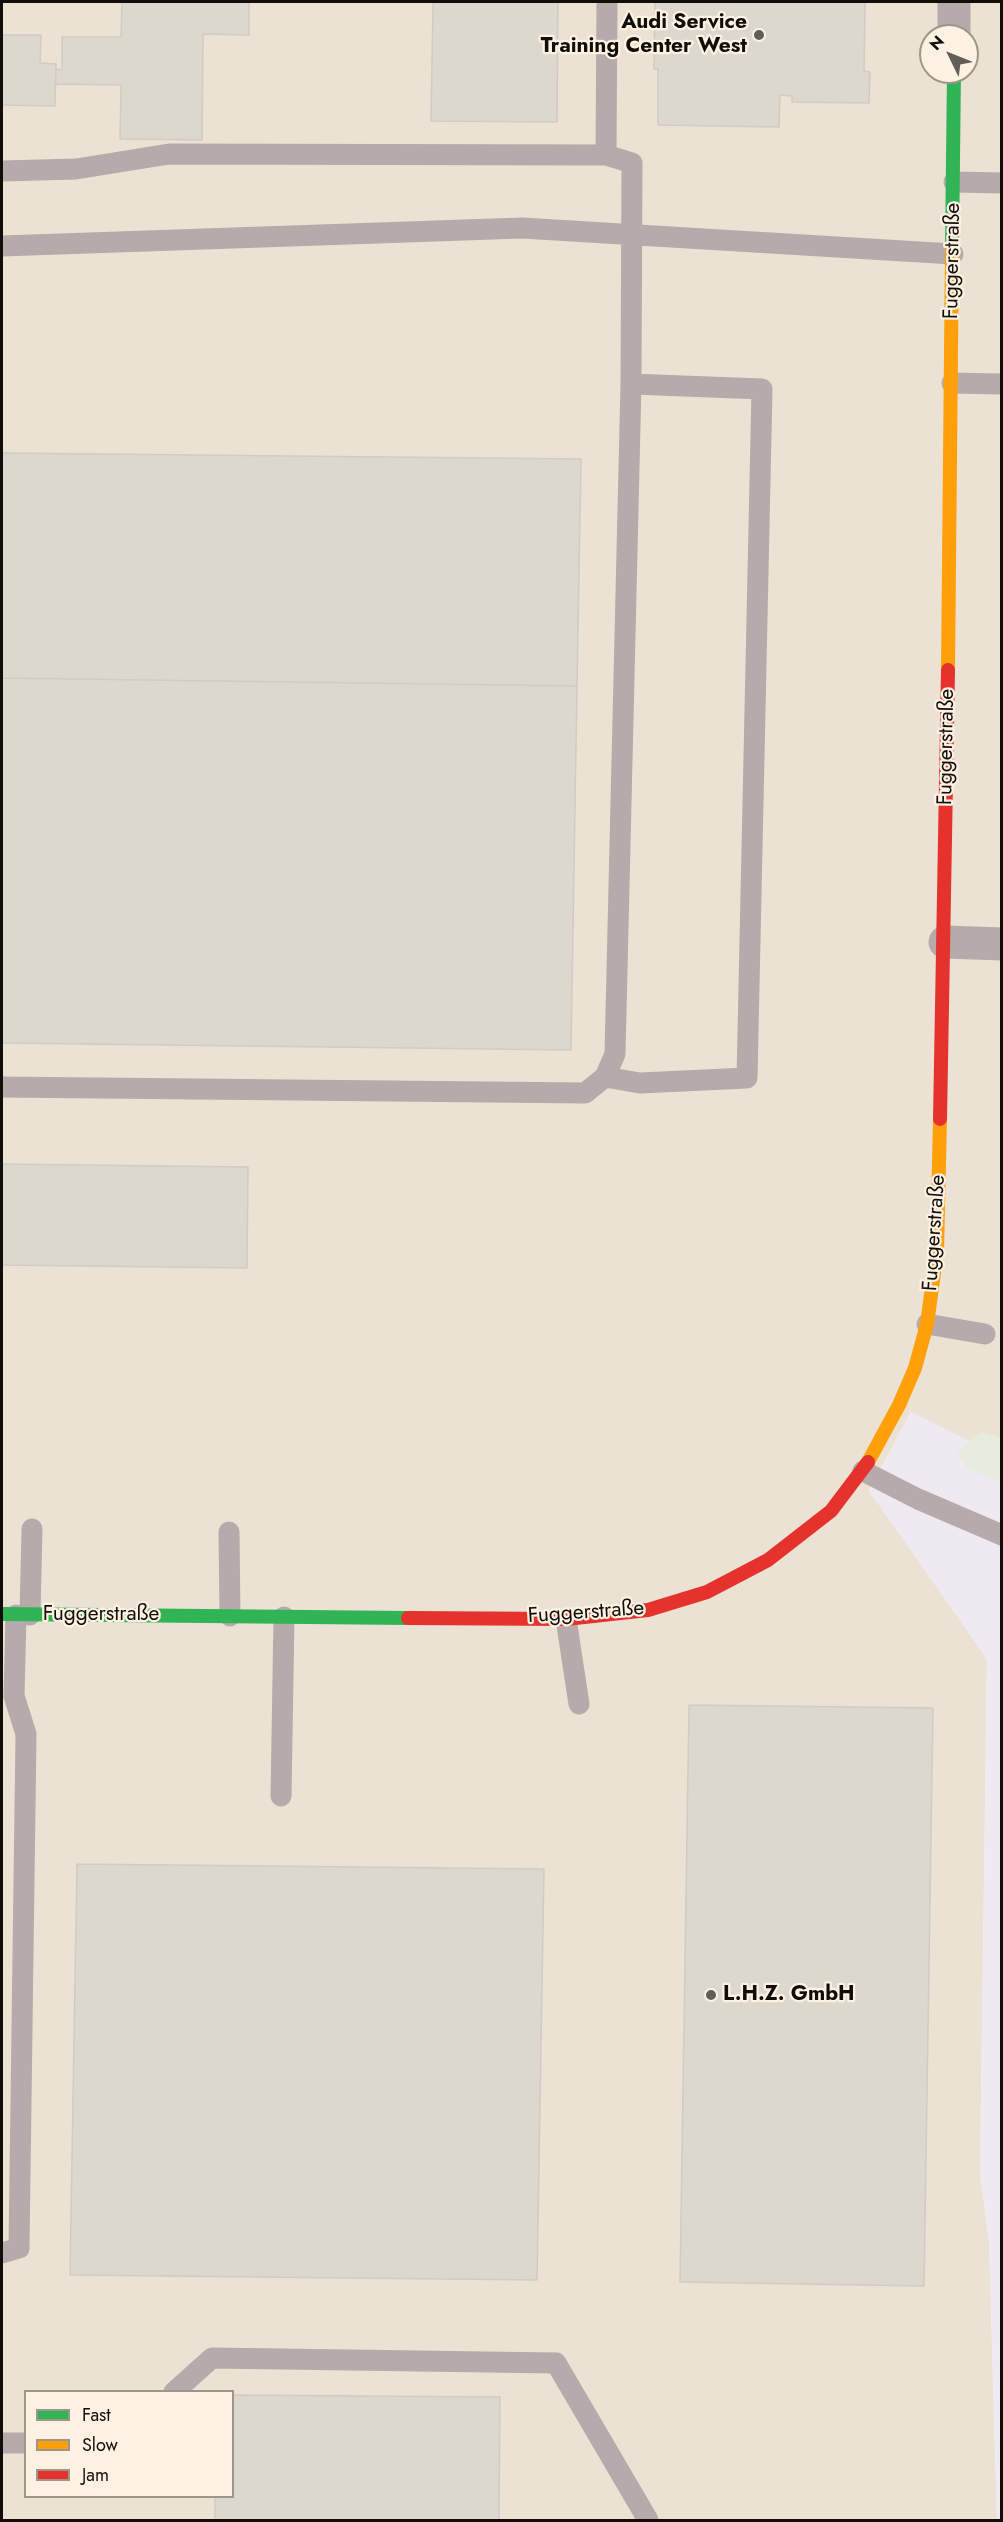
<!DOCTYPE html>
<html>
<head>
<meta charset="utf-8">
<style>
  body { margin:0 }
  #map { position:relative; width:1003px; height:2522px; overflow:hidden; background:#f6f0e8; font-family:Jost,sans-serif }
  canvas { display:block }
  .frame { position:absolute; inset:0; border:3px solid #110e09; pointer-events:none }
  .legend { position:absolute; left:24px; top:2390px; width:210px; height:108px; box-sizing:border-box; background:#fcf1e2; border:2px solid #9e968b; margin:0; padding:8px 10px; list-style:none; font-size:18px; color:#110e09 }
  .legend li { display:flex; align-items:center; gap:12px; height:30px }
  .legend b { width:30px; border:2px solid #9e968b }
  .north { position:absolute; left:919px; top:24px; width:60px; height:60px; box-sizing:border-box; background:#fcf1e2; border:2px solid #9e968b; border-radius:50%; rotate:313deg; font-size:16px; font-weight:700; line-height:24px; text-align:center; color:#110e09 }
  .north::after { content:''; display:block; margin:auto; width:21px; height:27px; background:#615d57; clip-path:polygon(50% 0,100% 100%,50% 72%,0 100%) }
</style>
</head>
<body>
<div id="map">
<canvas width="1003" height="2522"></canvas>
<div class="frame"></div>
<ul class="legend">
<li><b style="height:8px;background:#30b455"></b>Fast</li>
<li><b style="height:8px;background:#ff9f0a"></b>Slow</li>
<li><b style="height:8px;background:#e5322d"></b>Jam</li>
</ul>
<div class="north">N</div>
</div>
<script>
const g = document.querySelector('canvas').getContext('2d');
g.lineJoin = 'round';
function fillPath(path, color) { g.fillStyle = color; g.fill(path, 'evenodd'); }
const toPath = rows => new Path2D(rows.map(r => 'M' + r).join(''));
function stroke(path, color, width, dash) { g.strokeStyle = color; g.lineWidth = width; g.lineCap = dash ? 'butt' : 'round'; g.setLineDash(dash || []); g.stroke(path); }
function write(font, color, halo, rows, align = 'center') {
  g.font = font + ' Jost,sans-serif'; g.lineWidth = 4.5; g.setLineDash([]); g.textBaseline = 'middle'; g.strokeStyle = halo; g.fillStyle = color; for (const [text, x, y, turn = 0] of rows) {
    g.save(); g.translate(x, y); g.rotate((+turn || 0) * Math.PI / 180); g.textAlign = isNaN(turn) ? turn : align; if (halo) g.strokeText(text, 0, 0); g.fillText(text, 0, 0); g.restore();
  }
}
const commercial = toPath([
  [2,2,1001,2,1001,1457,911,1412,869,1490,987,1659,980,2174,989,2241,997,2520,2,2520],
  [931,36,967,36,967,72,931,72],
  [26,2392,232,2392,232,2496,26,2496]
]);
const industrial = toPath([
  [911,1412,1001,1457,1001,2520,997,2520,989,2241,980,2174,987,1659,869,1491]
]);
const green = toPath([
  [981,1432,1001,1438,1001,1482,968,1469,956,1453]
]);
const building = toPath([
  [122,2,249,2,249,35,203,34,202,140,120,139,121,85,55,84,56,69,62,70,62,37,121,37,122,2],
  [433,2,558,2,557,122,431,121,433,2],
  [655,2,865,2,864,71,870,72,869,103,792,102,792,96,780,95,779,127,658,125,658,69,654,69,655,2],
  [2,35,41,35,40,63,56,64,55,106,2,105,2,35],
  [2,453,581,459,577,686,2,678,2,453],
  [2,678,577,686,571,1050,2,1043,2,678],
  [2,1164,248,1167,247,1268,2,1265,2,1164],
  [689,1705,933,1708,924,2286,680,2282,689,1705],
  [77,1864,544,1869,537,2280,70,2275,77,1864],
  [232,2395,500,2397,499,2520,215,2520,215,2496,232,2496,232,2395]
]);
const lane = toPath([
  [606,155,607,2],
  [2,171,76,169,169,154,606,155,632,163,631,384,762,389,747,1078,640,1083,605,1077],
  [954,182,1002,183],
  [2,246,522,228,953,254],
  [952,383,1002,384],
  [2,1087,585,1093,605,1077,615,1054,631,384],
  [927,1324,985,1334],
  [863,1471,918,1499,1002,1535],
  [229,1532,230,1616],
  [30,1615,32,1529],
  [566,1619,579,1704],
  [281,1796,284,1617],
  [2,2253,19,2248,26,1734,14,1696,16,1615],
  [174,2392,212,2358,556,2363,648,2520],
  [2,2443,26,2443]
]);
const street = toPath([
  [954,36,954,2],
  [945,942,1002,944]
]);
const fast = toPath([
  [952,248,954,72],
  [2,1614,408,1618]
]);
const slow = toPath([
  [948,670,952,248],
  [868,1462,899,1405,915,1368,927,1324,937,1251,940,1119]
]);
const jam = toPath([
  [940,1119,948,670],
  [408,1618,566,1619,648,1610,707,1592,768,1560,831,1511,868,1462]
]);
const markers = [
  [759,35,6,"#615d57"],
  [711,1995,6,"#615d57"]
];
const poiNames = [
  ["Audi Service",747,23],
  ["Training Center West",747,47],
  ["L.H.Z. GmbH",723,1995,"left"]
];
const streetNames = [
  ["Fuggerstraße",953,261,-89],
  ["Fuggerstraße",947,747,-89],
  ["Fuggerstraße",935,1233,-86],
  ["Fuggerstraße",586,1613,-4],
  ["Fuggerstraße",101,1615]
];
fillPath(commercial, '#ece2d4');
fillPath(industrial, '#efeaf2');
fillPath(green, '#e6edde');
fillPath(building, '#ddd8ce');
stroke(building, '#d0cbc5', 1.5);
stroke(lane, '#b7aaab', 21);
stroke(street, '#b7aaab', 33);
stroke(fast, '#30b455', 14);
stroke(slow, '#ff9f0a', 14);
stroke(jam, '#e5322d', 14);
for (const [x, y, r, color] of markers) { const dot = new Path2D(); dot.arc(x, y, r, 0, 2 * Math.PI); g.fillStyle = color; g.fill(dot); stroke(dot, '#fcf1e2', 2); }
write('bold 21px', '#110e09', '#fcf1e2', poiNames, 'right');
write('21px', '#110e09', '#fcf1e2', streetNames);
</script>
</body>
</html>
